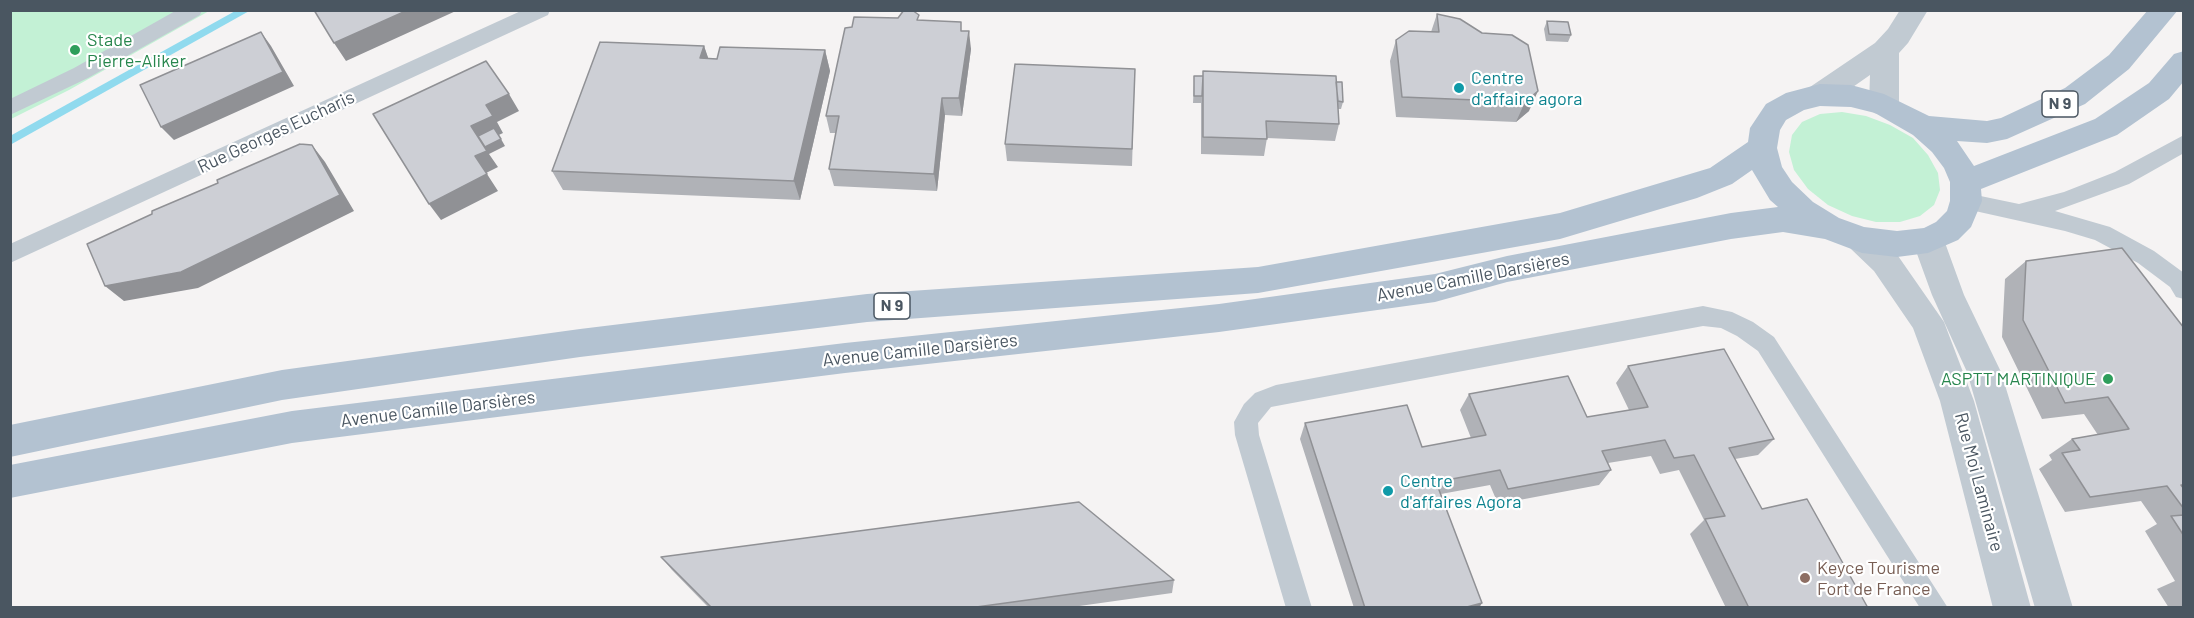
<!DOCTYPE html>
<html>
<head>
<meta charset="utf-8">
<style>
  body { margin:0 }
  #map { position:relative; width:2194px; height:618px; overflow:hidden; background:#f5f3f3; font-family:Barlow,sans-serif }
  canvas { display:block }
  .frame { position:absolute; inset:0; border:12px solid #4a5661; pointer-events:none }
</style>
</head>
<body>
<div id="map">
<canvas width="2194" height="618"></canvas>
<div class="frame"></div>
</div>
<script>
const g = document.querySelector('canvas').getContext('2d');
g.lineJoin = 'round';
function fillPath(path, color) { g.fillStyle = color; g.fill(path, 'evenodd'); }
const toPath = rows => new Path2D(rows.map(r => 'M' + r).join(''));
function stroke(path, color, width, dash) { g.strokeStyle = color; g.lineWidth = width; g.lineCap = dash ? 'butt' : 'round'; g.setLineDash(dash || []); g.stroke(path); }
function write(font, color, halo, rows, align = 'center') {
  g.font = font + ' Barlow,sans-serif'; g.lineWidth = 4.5; g.setLineDash([]); g.textBaseline = 'middle'; g.strokeStyle = halo; g.fillStyle = color; for (const [text, x, y, turn = 0] of rows) {
    g.save(); g.translate(x, y); g.rotate((+turn || 0) * Math.PI / 180); g.textAlign = isNaN(turn) ? turn : align; if (halo) g.strokeText(text, 0, 0); g.fillText(text, 0, 0); g.restore();
  }
}
const green = toPath([
  [10,11,209,11,69,90,11,119],
  [1842,112,1866,116,1890,125,1913,138,1928,155,1938,173,1940,190,1934,205,1920,216,1900,222,1876,222,1852,216,1828,205,1808,189,1794,170,1789,152,1792,135,1802,122,1820,114]
]);
const stream = toPath([
  [237,10,251,10,10,145,10,136,237,10]
]);
const lane = toPath([
  [177,10,202,10,200,15,88,78,10,115,10,99,74,68,177,10],
  [523,10,550,10,548,15,10,263,10,244,523,10],
  [2184,135,2184,153,2129,184,2055,211,2110,227,2154,251,2184,273,2184,299,2176,297,2170,287,2138,263,2095,240,2065,231,1966,209,1959,207,1955,201,1959,195,1966,193,2019,204,2064,192,2115,172,2184,135],
  [1703,306,1732,312,1753,322,1774,337,1948,608,1920,608,1758,351,1737,336,1721,328,1703,326,1271,407,1258,423,1259,435,1312,608,1286,608,1235,435,1234,422,1244,404,1255,393,1276,385,1703,306]
]);
const street = toPath([
  [1900,10,1928,10,1908,43,1899,53,1899,105,1894,113,1884,116,1874,113,1869,105,1870,75,1830,103,1820,106,1810,103,1805,95,1810,87,1875,43,1888,29,1900,10],
  [1862,227,1873,231,1896,253,1944,322,1974,401,2031,608,1993,608,1940,401,1913,328,1874,271,1851,249,1846,240,1851,231,1862,227],
  [1928,227,1939,231,1944,240,1964,295,2001,372,2073,608,2035,608,1967,372,1932,295,1912,240,1917,231,1928,227]
]);
const primary = toPath([
  [2148,10,2178,10,2129,69,2085,104,2007,139,1987,143,1957,141,1974,166,2095,119,2149,83,2174,54,2184,51,2184,81,2169,99,2117,135,1981,189,1982,201,1971,227,1958,240,1928,253,1897,257,1862,253,1825,239,1783,232,1731,239,1507,282,1435,302,1219,332,845,373,292,443,10,498,10,465,292,411,845,343,1219,304,1435,274,1507,256,1731,213,1778,207,1770,200,1752,170,1732,184,1697,198,1560,239,1258,293,867,322,580,357,282,400,10,457,10,425,282,370,580,329,867,294,1258,267,1560,213,1710,168,1748,142,1750,128,1766,104,1786,93,1820,84,1851,85,1884,94,1929,116,1987,121,2001,118,2065,88,2109,55,2148,10],
  [1820,106,1851,107,1875,113,1913,135,1932,152,1944,168,1950,182,1950,201,1947,211,1936,222,1924,228,1897,231,1864,227,1839,218,1813,202,1792,182,1782,167,1777,148,1780,130,1786,120,1804,110,1820,106]
]);
const wall = toPath([
  [1437,14,1482,33,1512,35,1529,111,1516,122,1396,117,1390,61,1396,40,1431,32],
  [920,20,962,31,971,49,962,116,945,115,937,191,834,186,829,169,836,133,830,133,826,116],
  [1547,21,1571,35,1568,42,1546,41,1544,29],
  [704,46,708,58,717,59,825,50,830,71,800,200,563,190,552,171],
  [1135,69,1132,166,1007,161,1005,144],
  [1203,71,1336,82,1343,102,1341,109,1338,109,1339,124,1335,141,1267,138,1264,156,1201,154,1201,102,1201,103,1193,103,1194,83,1203,76],
  [2026,261,2184,328,2184,608,2169,608,2157,589,2175,581,2145,531,2157,524,2141,501,2065,512,2039,469,2052,460,2049,455,2072,439,2098,435,2084,414,2042,419,2002,337,2005,279],
  [1628,366,1774,439,1758,455,1735,459,1762,509,1868,608,1726,608,1690,534,1704,520,1679,470,1660,474,1651,456,1608,463,1611,470,1599,485,1498,504,1490,485,1441,494,1479,608,1354,608,1300,439,1305,423,1422,447,1471,438,1460,410,1469,394,1587,417,1629,410,1616,383],
  [661,557,1174,580,1172,593,1065,608,709,608,672,570]
]);
const shadedWall = toPath([
  [408,10,458,10,346,61,334,43],
  [969,31,971,49,962,116,959,98],
  [261,32,271,46,294,86,174,140,161,127],
  [704,46,711,66,700,58],
  [825,50,830,71,800,200,794,181],
  [1538,91,1529,111,1516,122,1525,102],
  [509,94,519,111,497,122,503,133,482,143,471,126,486,105],
  [942,98,945,115,937,191,934,174],
  [501,139,505,146,489,154,498,167,486,173,475,156,485,147],
  [312,145,325,162,354,211,198,288,124,301,105,286],
  [487,174,498,191,441,220,429,204],
  [1482,603,1479,608,1463,608]
]);
const building = toPath([
  [314,10,408,10,334,43,314,10],
  [904,10,912,10,919,15,917,20,961,22,961,31,969,31,959,98,942,98,934,174,829,169,839,116,826,116,845,28,852,27,854,17,898,18,904,10],
  [1437,14,1460,19,1482,33,1512,35,1528,45,1538,91,1525,102,1402,97,1396,40,1409,31,1439,32,1437,14],
  [1547,21,1568,22,1571,35,1549,34,1547,21],
  [261,32,283,72,161,127,140,85,261,32],
  [600,42,704,46,700,58,717,59,720,47,825,50,794,181,552,171,600,42],
  [486,61,509,94,486,105,493,116,471,126,487,151,475,156,487,174,429,204,373,114,486,61],
  [1015,64,1135,69,1132,149,1005,144,1015,64],
  [1203,71,1336,76,1339,124,1266,121,1267,139,1203,137,1203,71],
  [1194,76,1203,76,1202,96,1194,96,1194,76],
  [1336,82,1342,82,1343,102,1338,101,1336,82],
  [494,128,501,139,485,147,478,136,494,128],
  [300,144,312,145,340,195,181,272,105,286,87,244,152,214,152,211,218,183,217,180,300,144],
  [2122,248,2184,328,2184,485,2181,485,2184,489,2184,509,2167,486,2090,497,2062,453,2080,450,2072,439,2129,429,2108,397,2065,403,2023,320,2026,261,2122,248],
  [1724,349,1774,439,1729,448,1762,509,1807,499,1868,608,1749,608,1705,519,1725,516,1694,455,1674,458,1665,440,1602,451,1611,470,1508,489,1500,470,1436,482,1482,603,1463,608,1365,608,1305,423,1407,405,1422,447,1486,435,1469,394,1568,376,1587,417,1648,407,1628,366,1724,349],
  [1079,502,1174,580,969,608,712,608,661,557,1079,502],
  [2184,515,2184,536,2171,516,2184,515]
]);
const markers = [
  [75,50,6,"#2e9e5b"],
  [1459,88,6,"#0f9aa8"],
  [2108,379,6,"#2e9e5b"],
  [1388,491,6,"#0f9aa8"],
  [1805,578,6,"#8d6e63"]
];
const shields = [
  [2060,104,36],
  [892,306,36]
];
const shieldNames = [
  ["N 9",2060,104],
  ["N 9",892,306]
];
const leisureNames = [
  ["Stade",87,40],
  ["Pierre-Aliker",87,61],
  ["ASPTT MARTINIQUE",2096,379,"right"]
];
const cultureNames = [
  ["Centre",1471,78],
  ["d'affaire agora",1471,99],
  ["Centre",1400,481],
  ["d'affaires Agora",1400,502]
];
const streetNames = [
  ["Rue Georges Eucharis",276,132,-25],
  ["Avenue Camille Darsières",1473,277,-11],
  ["Avenue Camille Darsières",920,350,-6],
  ["Avenue Camille Darsières",438,409,-7],
  ["Rue Moi Laminaire",1979,482,75]
];
const educationNames = [
  ["Keyce Tourisme",1817,568],
  ["Fort de France",1817,589]
];
fillPath(green, '#c3f1d5');
fillPath(stream, '#90daee');
fillPath(lane, '#c1cad2');
fillPath(street, '#c1cad2');
fillPath(primary, '#b3c2d1');
fillPath(wall, '#b0b2b7');
fillPath(shadedWall, '#909195');
fillPath(building, '#cdcfd5');
stroke(building, '#909195', 1.5);
for (const [x, y, r, color] of markers) { const dot = new Path2D(); dot.arc(x, y, r, 0, 2 * Math.PI); g.fillStyle = color; g.fill(dot); stroke(dot, '#fff', 2); }
for (const [x, y, w] of shields) { const box = new Path2D(); box.roundRect(x - w / 2, y - 13, w, 26, 4.5); g.fillStyle = '#fff'; g.fill(box); stroke(box, '#4a5661', 1.5); }
write('bold 16px', '#4a5661', null, shieldNames);
write('18px', '#27864d', '#fff', leisureNames, 'left');
write('18px', '#0d838f', '#fff', cultureNames, 'left');
write('18px', '#4a5661', '#fff', streetNames);
write('18px', '#785e54', '#fff', educationNames, 'left');
</script>
</body>
</html>
